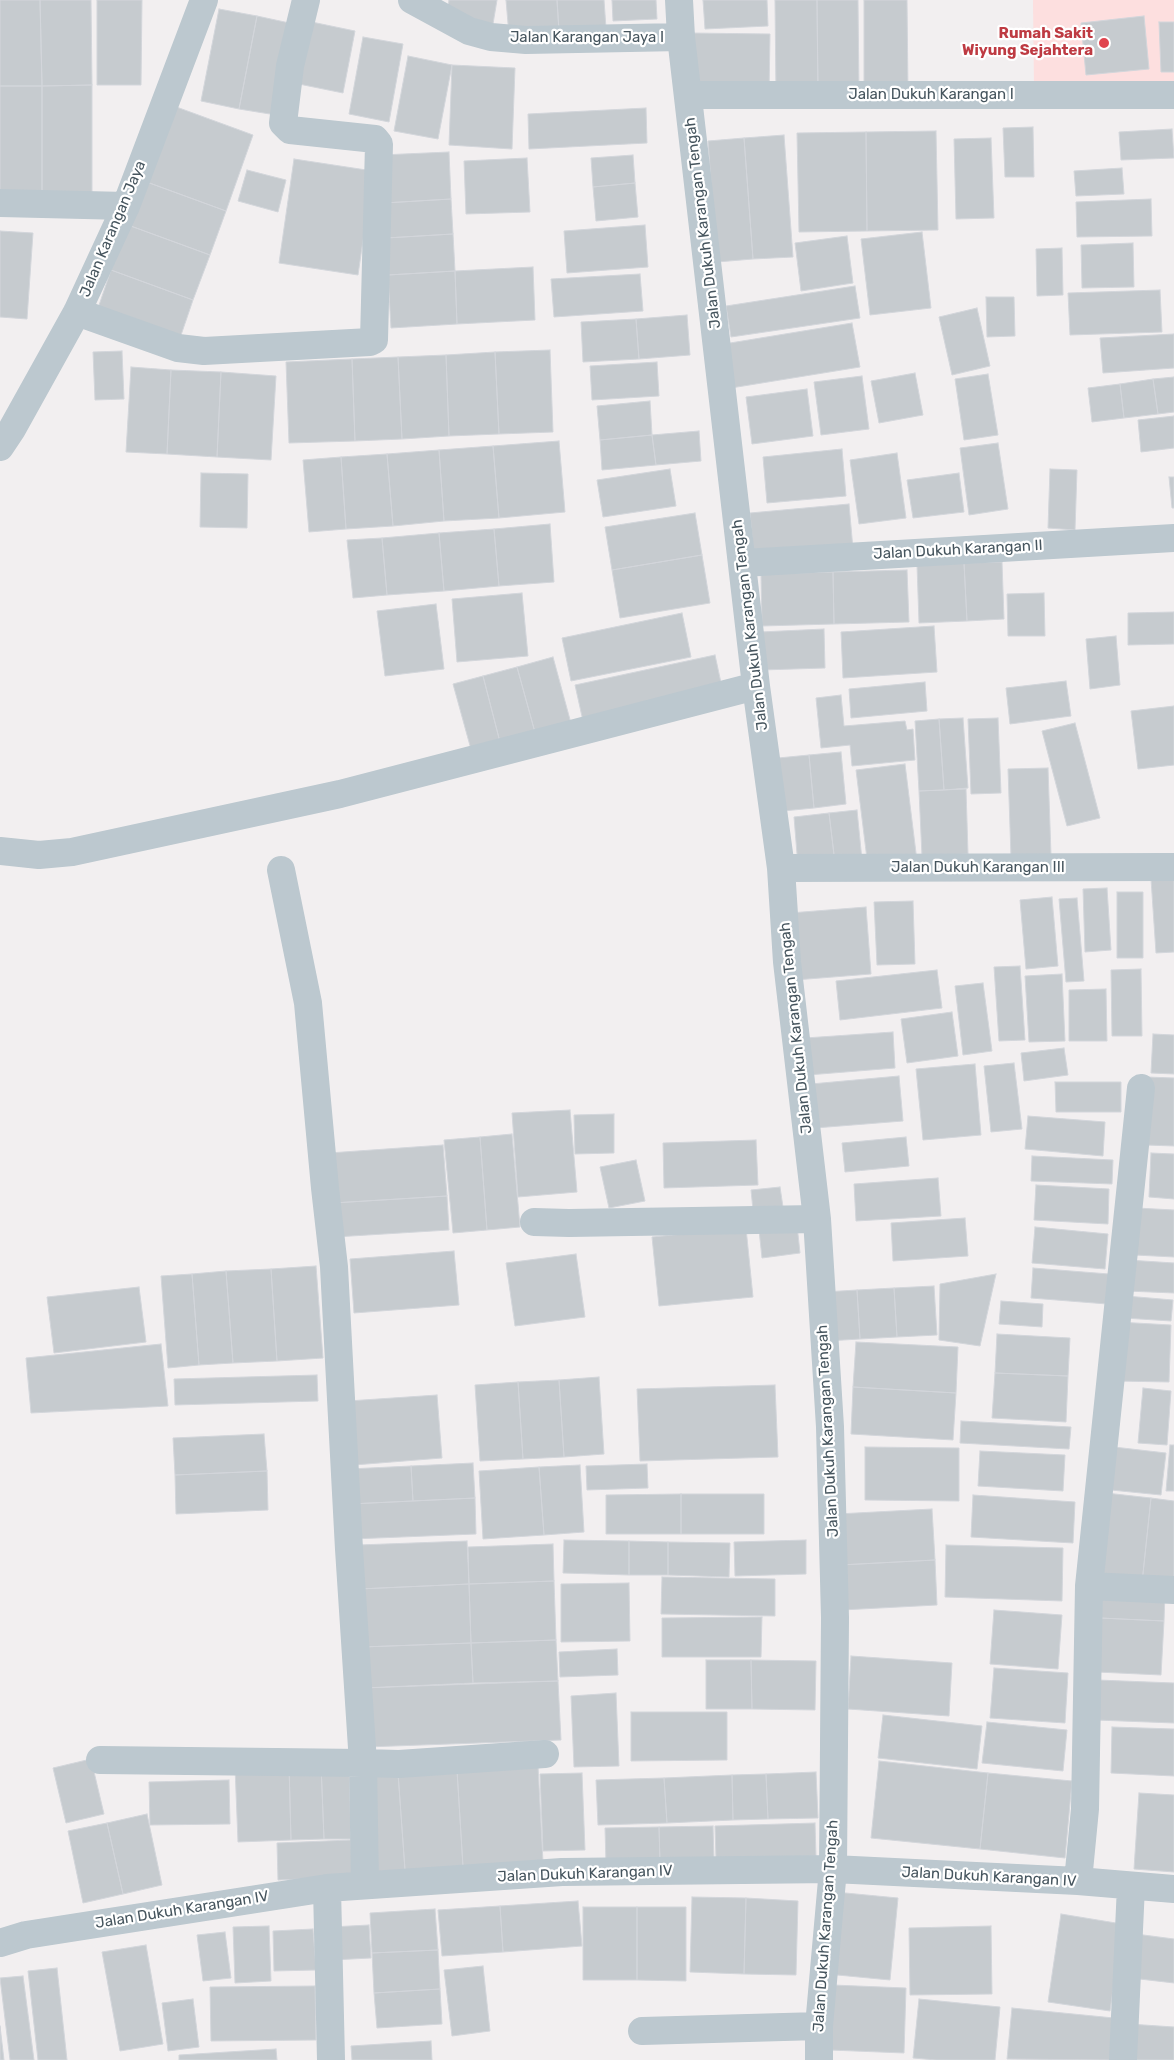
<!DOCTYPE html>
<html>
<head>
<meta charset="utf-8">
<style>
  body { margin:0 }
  canvas { display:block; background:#f2eff0 }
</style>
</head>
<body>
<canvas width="1174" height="2060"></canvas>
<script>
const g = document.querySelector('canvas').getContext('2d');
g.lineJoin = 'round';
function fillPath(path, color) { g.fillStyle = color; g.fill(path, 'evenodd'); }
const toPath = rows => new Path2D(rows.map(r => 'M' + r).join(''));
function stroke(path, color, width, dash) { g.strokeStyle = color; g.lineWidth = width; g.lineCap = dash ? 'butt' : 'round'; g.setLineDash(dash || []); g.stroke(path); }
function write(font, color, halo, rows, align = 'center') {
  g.font = font + ' Rubik,sans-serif'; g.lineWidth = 4.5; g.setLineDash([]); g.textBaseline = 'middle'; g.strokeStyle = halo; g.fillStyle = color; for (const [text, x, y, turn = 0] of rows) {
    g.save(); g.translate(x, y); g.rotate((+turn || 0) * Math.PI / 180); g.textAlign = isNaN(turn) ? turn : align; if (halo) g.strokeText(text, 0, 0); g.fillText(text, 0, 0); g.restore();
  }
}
const medical = toPath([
  [1033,0,1174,0,1174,86,1034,90]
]);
const building = toPath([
  [0,0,40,0,42,86,0,86,0,0],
  [40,0,91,0,92,85,42,86,40,0],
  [97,0,142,0,141,85,97,85,97,0],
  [449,0,497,0,493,24,447,15,449,0],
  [506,0,557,0,559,31,509,35,506,0],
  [557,0,604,0,606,28,559,31,557,0],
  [612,0,656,0,657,19,613,21,612,0],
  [703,0,767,0,768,26,705,29,703,0],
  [775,0,817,0,818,93,776,93,775,0],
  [817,0,858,0,859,93,818,93,817,0],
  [864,0,907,0,908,92,864,92,864,0],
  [219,9,257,16,239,109,201,101,219,9],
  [257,16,294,24,276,115,239,109,257,16],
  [1144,16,1149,69,1086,75,1081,23,1144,16],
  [307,21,355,31,343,93,294,83,307,21],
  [1159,22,1174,22,1174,72,1161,72,1159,22],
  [690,33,770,34,769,96,688,94,690,33],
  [363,37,403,44,389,122,349,114,363,37],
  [408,56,452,65,438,139,394,131,408,56],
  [452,65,515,68,512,149,449,145,452,65],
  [92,85,92,195,42,195,42,86,92,85],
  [0,86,42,86,42,195,0,195,0,86],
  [171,105,253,135,226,211,144,181,171,105],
  [646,108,647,143,529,149,528,114,646,108],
  [1033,127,1034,177,1005,177,1003,128,1033,127],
  [1172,129,1174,158,1121,160,1119,132,1172,129],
  [936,131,938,230,867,231,866,132,936,131],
  [866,132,867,231,799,232,797,133,866,132],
  [784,135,793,257,753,259,744,138,784,135],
  [744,138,753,259,717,262,708,141,744,138],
  [991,138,994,218,956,219,954,139,991,138],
  [449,152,451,199,384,203,381,155,449,152],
  [633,155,635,183,593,187,591,158,633,155],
  [527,158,530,212,466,214,464,161,527,158],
  [294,159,373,171,358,275,279,263,294,159],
  [1122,168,1124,194,1076,196,1074,171,1122,168],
  [247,170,286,180,278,212,238,201,247,170],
  [144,181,226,211,210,255,128,225,144,181],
  [635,183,638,217,596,221,593,187,635,183],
  [451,199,453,234,386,238,384,203,451,199],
  [1151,199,1152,236,1077,237,1076,202,1151,199],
  [128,225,210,255,193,300,111,270,128,225],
  [645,225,648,267,567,273,564,231,645,225],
  [0,231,33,233,27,319,0,317,0,231],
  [922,232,931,308,870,315,861,239,922,232],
  [453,234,455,271,388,275,386,238,453,234],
  [847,236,853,283,801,291,795,243,847,236],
  [1133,243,1134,287,1082,288,1081,245,1133,243],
  [1062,248,1063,295,1037,296,1036,249,1062,248],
  [533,267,535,320,457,324,455,271,533,267],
  [111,270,193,300,178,344,96,314,111,270],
  [455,271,457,324,391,328,388,275,455,271],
  [640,274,643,311,554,317,551,279,640,274],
  [855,286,860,318,731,337,726,306,855,286],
  [1160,290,1162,332,1070,335,1068,293,1160,290],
  [986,297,1014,297,1015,336,987,337,986,297],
  [977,308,990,366,952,375,939,317,977,308],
  [687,315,690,355,639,359,636,319,687,315],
  [636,319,639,359,583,362,581,322,636,319],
  [852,323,860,367,731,388,724,344,852,323],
  [1174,334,1174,368,1103,373,1100,338,1174,334],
  [550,350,553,432,499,434,495,352,550,350],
  [122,351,124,399,95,400,93,352,122,351],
  [495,352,499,434,449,436,446,355,495,352],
  [446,355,449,436,402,439,398,357,446,355],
  [398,357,402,439,355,441,352,359,398,357],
  [352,359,355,441,289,443,286,362,352,359],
  [657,362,659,396,592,400,590,366,657,362],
  [131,367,171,370,167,454,126,452,131,367],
  [171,370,221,372,217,457,167,454,171,370],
  [221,372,276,376,271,460,217,457,221,372],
  [915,373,923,415,879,423,871,381,915,373],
  [988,374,998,435,964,440,955,379,988,374],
  [862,376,869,429,821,435,814,382,862,376],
  [1174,377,1174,412,1158,414,1153,379,1174,377],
  [1153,379,1158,414,1124,418,1120,384,1153,379],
  [1120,384,1124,418,1092,422,1088,388,1120,384],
  [807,389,813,436,752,444,746,397,807,389],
  [650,401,652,435,600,440,597,406,650,401],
  [1174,416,1174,448,1141,452,1138,420,1174,416],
  [699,431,701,461,656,465,652,435,699,431],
  [652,435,656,465,602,470,600,440,652,435],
  [559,441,565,512,499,518,493,446,559,441],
  [998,443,1008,509,969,515,960,448,998,443],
  [493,446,499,518,444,521,439,450,493,446],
  [842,449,846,496,767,503,763,457,842,449],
  [439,450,444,521,393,526,387,454,439,450],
  [897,453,906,518,859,524,850,460,897,453],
  [387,454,393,526,346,529,341,457,387,454],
  [341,457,346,529,309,532,303,460,341,457],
  [670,469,676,506,603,517,597,480,670,469],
  [1050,469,1077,470,1075,530,1048,528,1050,469],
  [201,473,248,474,247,528,200,527,201,473],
  [959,473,964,512,913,518,907,480,959,473],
  [1169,477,1174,477,1174,508,1172,508,1169,477],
  [849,504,853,549,754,558,750,513,849,504],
  [695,513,702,555,612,570,605,527,695,513],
  [550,524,554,582,499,586,494,529,550,524],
  [494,529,499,586,444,591,439,533,494,529],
  [439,533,444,591,387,595,382,538,439,533],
  [382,538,387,595,353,598,347,540,382,538],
  [702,555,710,603,620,618,612,570,702,555],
  [1002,562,1004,619,967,621,964,563,1002,562],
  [964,563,967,621,919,623,917,565,964,563],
  [907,570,909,622,834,624,833,572,907,570],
  [833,572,834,624,762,626,761,574,833,572],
  [522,593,528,656,457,662,452,599,522,593],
  [1044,593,1045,636,1008,636,1007,594,1044,593],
  [436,604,444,669,385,676,377,611,436,604],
  [1174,612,1174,644,1128,645,1128,613,1174,612],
  [682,613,691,657,571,681,562,638,682,613],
  [934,626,937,672,843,678,841,632,934,626],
  [824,629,825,668,762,670,760,632,824,629],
  [1116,636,1120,685,1090,689,1086,639,1116,636],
  [715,655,723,692,583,721,575,685,715,655],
  [553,657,572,727,536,736,517,667,553,657],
  [517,667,536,736,501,746,483,676,517,667],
  [483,676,501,746,472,753,453,684,483,676],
  [1066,681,1071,716,1010,724,1006,688,1066,681],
  [925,682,927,711,851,718,849,689,925,682],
  [841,695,844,726,905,721,907,730,913,729,915,760,852,766,850,745,821,748,816,698,841,695],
  [1174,706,1174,765,1138,769,1131,711,1174,706],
  [963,718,968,788,944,790,939,719,963,718],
  [998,718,1001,793,971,794,968,719,998,718],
  [939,719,944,790,919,791,915,721,939,719],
  [1075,723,1100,818,1067,826,1042,731,1075,723],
  [841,752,846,804,814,808,809,755,841,752],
  [809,755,814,808,783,811,778,758,809,755],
  [905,764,917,861,868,867,856,770,905,764],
  [1048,768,1051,855,1011,857,1008,769,1048,768],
  [966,789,968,854,922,856,919,791,966,789],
  [857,810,862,860,835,863,829,813,857,810],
  [829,813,835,863,798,866,794,817,829,813],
  [1174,877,1174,952,1156,953,1151,879,1174,877],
  [1107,888,1111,950,1085,952,1083,889,1107,888],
  [1117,892,1143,892,1143,958,1117,958,1117,892],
  [1052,897,1058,966,1026,969,1020,900,1052,897],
  [1077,898,1084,981,1066,982,1059,899,1077,898],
  [913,901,915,964,877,965,874,902,913,901],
  [866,907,871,974,795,980,790,913,866,907],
  [1020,966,1025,1040,999,1041,994,967,1020,966],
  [1141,969,1142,1036,1112,1036,1111,970,1141,969],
  [937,970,942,1008,840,1020,836,981,937,970],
  [1062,974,1065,1041,1029,1042,1025,976,1062,974],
  [983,983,992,1051,963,1055,955,986,983,983],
  [1106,989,1107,1041,1069,1041,1069,990,1106,989],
  [952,1012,958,1056,907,1063,901,1019,952,1012],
  [893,1032,895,1068,808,1075,805,1038,893,1032],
  [1153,1034,1174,1035,1174,1074,1151,1073,1153,1034],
  [1064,1048,1068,1075,1024,1081,1021,1053,1064,1048],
  [1014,1063,1022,1129,991,1132,984,1066,1014,1063],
  [975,1064,981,1135,923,1140,916,1069,975,1064],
  [899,1076,903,1121,815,1128,811,1084,899,1076],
  [1147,1077,1174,1078,1174,1146,1146,1145,1147,1077],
  [1055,1082,1121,1082,1121,1112,1056,1112,1055,1082],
  [570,1110,577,1192,518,1197,512,1113,570,1110],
  [614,1114,614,1153,575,1154,574,1115,614,1114],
  [1028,1116,1105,1122,1103,1156,1025,1149,1028,1116],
  [512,1134,520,1227,487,1230,480,1137,512,1134],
  [480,1137,487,1230,453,1233,444,1140,480,1137],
  [906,1137,909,1166,845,1172,842,1143,906,1137],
  [756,1140,758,1185,664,1188,663,1143,756,1140],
  [443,1145,447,1196,333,1203,329,1153,443,1145],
  [1151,1153,1174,1154,1174,1199,1149,1197,1151,1153],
  [1032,1156,1113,1160,1112,1184,1031,1181,1032,1156],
  [636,1160,645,1201,609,1208,600,1167,636,1160],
  [938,1178,941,1216,856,1221,854,1184,938,1178],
  [1036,1185,1109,1189,1108,1224,1034,1220,1036,1185],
  [780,1187,783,1207,753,1210,751,1190,780,1187],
  [447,1196,449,1230,335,1237,333,1203,447,1196],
  [1137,1208,1174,1210,1174,1257,1135,1255,1137,1208],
  [965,1218,968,1256,893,1261,891,1223,965,1218],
  [797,1225,800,1253,762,1258,759,1230,797,1225],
  [1035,1227,1108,1234,1105,1269,1032,1263,1035,1227],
  [746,1228,753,1297,659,1306,652,1237,746,1228],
  [454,1251,459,1305,354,1313,350,1259,454,1251],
  [576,1254,585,1317,515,1326,506,1263,576,1254],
  [1128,1260,1174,1263,1174,1293,1126,1291,1128,1260],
  [316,1266,323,1358,277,1361,271,1269,316,1266],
  [1033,1268,1109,1274,1107,1304,1031,1298,1033,1268],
  [271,1269,277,1361,233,1363,226,1271,271,1269],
  [226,1271,233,1363,199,1365,192,1274,226,1271],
  [192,1274,199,1365,168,1368,161,1276,192,1274],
  [996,1274,980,1346,939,1340,940,1284,996,1274],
  [934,1286,937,1335,897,1337,894,1288,934,1286],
  [139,1287,146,1342,54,1353,47,1297,139,1287],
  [894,1288,897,1337,860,1339,857,1290,894,1288],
  [857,1290,860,1339,827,1341,824,1292,857,1290],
  [1126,1296,1173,1300,1171,1321,1124,1318,1126,1296],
  [1001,1301,1043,1304,1042,1327,999,1324,1001,1301],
  [1118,1322,1171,1325,1169,1382,1116,1381,1118,1322],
  [997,1334,1070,1338,1068,1376,995,1373,997,1334],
  [856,1342,958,1347,956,1393,853,1387,856,1342],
  [161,1344,168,1406,31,1413,26,1358,161,1344],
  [995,1373,1068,1376,1066,1422,992,1418,995,1373],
  [317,1375,318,1401,175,1405,174,1379,317,1375],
  [599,1377,604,1454,564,1457,559,1380,599,1377],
  [559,1380,564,1457,523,1459,518,1382,559,1380],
  [518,1382,523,1459,480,1461,475,1385,518,1382],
  [775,1385,778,1457,640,1461,637,1389,775,1385],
  [853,1387,956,1393,953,1440,851,1434,853,1387],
  [1143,1388,1171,1391,1167,1445,1138,1443,1143,1388],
  [437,1395,442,1458,354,1465,348,1401,437,1395],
  [961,1421,1071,1427,1069,1449,960,1443,961,1421],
  [264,1434,267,1471,175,1475,173,1438,264,1434],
  [1170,1445,1174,1445,1174,1491,1166,1491,1170,1445],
  [865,1447,959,1448,959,1501,865,1500,865,1447],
  [1114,1447,1166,1453,1161,1495,1111,1490,1114,1447],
  [980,1451,1065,1455,1063,1491,978,1486,980,1451],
  [473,1463,475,1498,413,1501,411,1466,473,1463],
  [647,1464,648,1488,587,1490,586,1466,647,1464],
  [580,1465,584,1532,544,1535,539,1467,580,1465],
  [411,1466,413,1501,350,1504,349,1469,411,1466],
  [539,1467,544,1535,483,1539,479,1471,539,1467],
  [267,1471,268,1510,176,1514,175,1475,267,1471],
  [1106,1493,1151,1498,1142,1583,1097,1578,1106,1493],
  [681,1494,681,1534,606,1534,606,1495,681,1494],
  [681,1494,764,1494,764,1534,681,1534,681,1494],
  [973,1495,1075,1502,1073,1543,971,1537,973,1495],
  [475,1498,476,1534,352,1539,350,1504,475,1498],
  [1151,1498,1174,1501,1174,1587,1142,1583,1151,1498],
  [932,1509,935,1560,840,1565,837,1514,932,1509],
  [564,1540,629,1541,629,1575,563,1573,564,1540],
  [806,1540,806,1574,735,1576,734,1542,806,1540],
  [467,1541,469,1584,359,1589,358,1545,467,1541],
  [629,1541,668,1542,668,1575,629,1575,629,1541],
  [668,1542,730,1543,729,1577,668,1575,668,1542],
  [553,1544,554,1581,469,1584,468,1547,553,1544],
  [946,1545,1063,1548,1062,1601,945,1597,946,1545],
  [935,1560,937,1605,842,1610,840,1565,935,1560],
  [662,1577,775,1579,775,1616,661,1614,662,1577],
  [554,1581,556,1640,471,1643,469,1584,554,1581],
  [629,1583,630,1641,561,1642,561,1584,629,1583],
  [469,1584,471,1643,362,1647,359,1589,469,1584],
  [1101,1590,1165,1593,1164,1621,1100,1618,1101,1590],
  [994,1610,1062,1615,1058,1669,990,1664,994,1610],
  [762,1617,761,1657,662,1657,662,1618,762,1617],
  [1100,1618,1164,1621,1161,1675,1097,1672,1100,1618],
  [556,1640,558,1681,473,1683,471,1643,556,1640],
  [471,1643,473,1683,363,1688,362,1647,471,1643],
  [617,1649,618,1675,560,1677,559,1652,617,1649],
  [851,1656,952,1663,949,1716,848,1709,851,1656],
  [706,1660,751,1660,752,1709,706,1709,706,1660],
  [751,1660,816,1661,815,1710,752,1709,751,1660],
  [994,1668,1068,1673,1065,1723,990,1718,994,1668],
  [1098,1680,1174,1683,1174,1723,1096,1720,1098,1680],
  [558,1681,561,1740,366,1747,363,1688,558,1681],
  [616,1693,619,1766,574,1767,571,1696,616,1693],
  [631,1712,727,1712,727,1760,631,1761,631,1712],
  [883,1715,982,1726,977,1769,878,1758,883,1715],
  [987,1722,1067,1730,1063,1771,982,1763,987,1722],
  [1112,1727,1174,1729,1174,1776,1111,1773,1112,1727],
  [91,1759,104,1814,66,1823,53,1768,91,1759],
  [879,1761,988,1773,980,1849,871,1838,879,1761],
  [321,1764,324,1839,291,1840,289,1765,321,1764],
  [321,1764,349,1765,351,1839,324,1839,321,1764],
  [289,1765,291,1840,238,1842,235,1767,289,1765],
  [538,1766,543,1862,463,1867,457,1770,538,1766],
  [457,1770,463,1867,405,1870,398,1773,457,1770],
  [816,1772,818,1818,768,1819,766,1774,816,1772],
  [398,1773,405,1870,371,1872,365,1775,398,1773],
  [582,1773,585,1850,543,1851,540,1774,582,1773],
  [988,1773,1072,1781,1065,1858,980,1849,988,1773],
  [766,1774,768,1819,733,1820,732,1775,766,1774],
  [732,1775,733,1820,667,1823,664,1778,732,1775],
  [664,1778,667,1823,598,1825,596,1780,664,1778],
  [229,1780,230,1824,150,1825,149,1782,229,1780],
  [1139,1793,1174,1795,1174,1872,1134,1869,1139,1793],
  [147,1814,162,1885,123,1894,107,1823,147,1814],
  [107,1823,123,1894,83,1903,68,1831,107,1823],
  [815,1823,816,1856,716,1859,715,1826,815,1823],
  [713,1826,714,1861,660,1863,659,1827,713,1826],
  [659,1827,660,1863,606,1864,605,1828,659,1827],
  [351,1840,352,1877,278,1880,277,1843,351,1840],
  [835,1892,898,1898,890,1980,827,1974,835,1892],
  [692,1897,746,1898,744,1974,690,1972,692,1897],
  [746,1898,798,1901,796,1975,744,1974,746,1898],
  [578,1901,582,1946,503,1952,500,1906,578,1901],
  [500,1906,503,1952,442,1956,438,1910,500,1906],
  [583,1907,637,1907,637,1980,583,1980,583,1907],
  [637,1907,686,1907,686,1981,637,1980,637,1907],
  [435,1909,438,1950,372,1953,370,1913,435,1909],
  [1061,1914,1122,1924,1110,2011,1048,2002,1061,1914],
  [369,1925,371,1958,333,1960,331,1927,369,1925],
  [269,1926,271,1981,235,1983,233,1927,269,1926],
  [991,1926,992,1994,910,1995,909,1928,991,1926],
  [313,1929,316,1970,274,1971,273,1931,313,1929],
  [225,1932,231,1978,203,1981,197,1935,225,1932],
  [1136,1934,1174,1939,1174,1983,1131,1978,1136,1934],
  [146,1945,163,2044,120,2051,102,1952,146,1945],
  [438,1950,440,1989,374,1993,372,1953,438,1950],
  [483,1966,490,2031,452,2036,444,1970,483,1966],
  [57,1968,67,2060,38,2060,28,1971,57,1968],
  [23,1976,34,2060,10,2060,0,1978,23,1976],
  [833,1985,906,1988,904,2053,830,2050,833,1985],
  [315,1986,316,2040,211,2041,210,1987,315,1986],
  [440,1989,442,2024,377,2028,374,1993,440,1989],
  [193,1999,199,2047,168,2051,162,2003,193,1999],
  [919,1999,1000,2007,995,2060,936,2060,913,2058,919,1999],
  [1012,2008,1114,2018,1110,2060,1007,2059,1012,2008],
  [1129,2024,1174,2027,1174,2060,1127,2060,1129,2024],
  [0,2026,4,2060,0,2060,0,2026],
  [431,2041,432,2060,352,2060,351,2046,431,2041],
  [276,2049,277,2060,179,2060,179,2055,276,2049]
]);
const street = toPath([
  [412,0,469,31,491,37,526,40,681,37],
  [679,0,681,37,756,686,781,868,787,962,817,1219,830,1427,835,1618,833,1869,819,2026,819,2060],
  [688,95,1174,95],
  [0,203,126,206],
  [77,312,178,348,204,351,370,342,374,340,379,144,375,139,290,130,283,123,290,66,306,0],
  [0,447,12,429,77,312,126,206,204,0],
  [743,563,1174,538],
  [0,851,39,855,72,852,340,794,756,686],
  [781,868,1174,867],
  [534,1222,569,1223,817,1219],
  [1089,1586,1174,1590],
  [100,1760,363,1763,349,1549,334,1267,325,1188,308,1003,281,870],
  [1078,1881,1085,1809,1089,1586,1141,1088],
  [365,1885,363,1763,399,1764,545,1754],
  [327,1888,331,2060],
  [0,1943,26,1935,327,1888,562,1872,833,1869,1078,1881,1174,1889],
  [642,2031,819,2026],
  [1123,2060,1131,1886]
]);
const markers = [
  [1104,43,6,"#e0444e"]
];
const healthNames = [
  ["Rumah Sakit",1093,34],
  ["Wiyung Sejahtera",1093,51]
];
const streetNames = [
  ["Jalan Karangan Jaya I",587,38],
  ["Jalan Dukuh Karangan I",931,95],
  ["Jalan Dukuh Karangan Tengah",703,223,-97],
  ["Jalan Karangan Jaya",113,229,-67],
  ["Jalan Dukuh Karangan II",958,550,-3],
  ["Jalan Dukuh Karangan Tengah",750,625,-97],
  ["Jalan Dukuh Karangan III",978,868],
  ["Jalan Dukuh Karangan Tengah",796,1028,-96],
  ["Jalan Dukuh Karangan Tengah",828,1431,-93],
  ["Jalan Dukuh Karangan IV",585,1874,-2],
  ["Jalan Dukuh Karangan IV",989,1877,3],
  ["Jalan Dukuh Karangan IV",182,1910,-9],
  ["Jalan Dukuh Karangan Tengah",826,1926,-86]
];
fillPath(medical, '#fddfdf');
fillPath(building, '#c6cbcf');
stroke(building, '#d3d6db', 1);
stroke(street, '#bcc8cf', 28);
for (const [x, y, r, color] of markers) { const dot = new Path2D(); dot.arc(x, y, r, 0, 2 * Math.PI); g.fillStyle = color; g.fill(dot); stroke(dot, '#fff', 2); }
write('bold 15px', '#be3a42', '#fff', healthNames, 'right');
write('15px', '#46555e', '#fff', streetNames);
</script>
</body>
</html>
